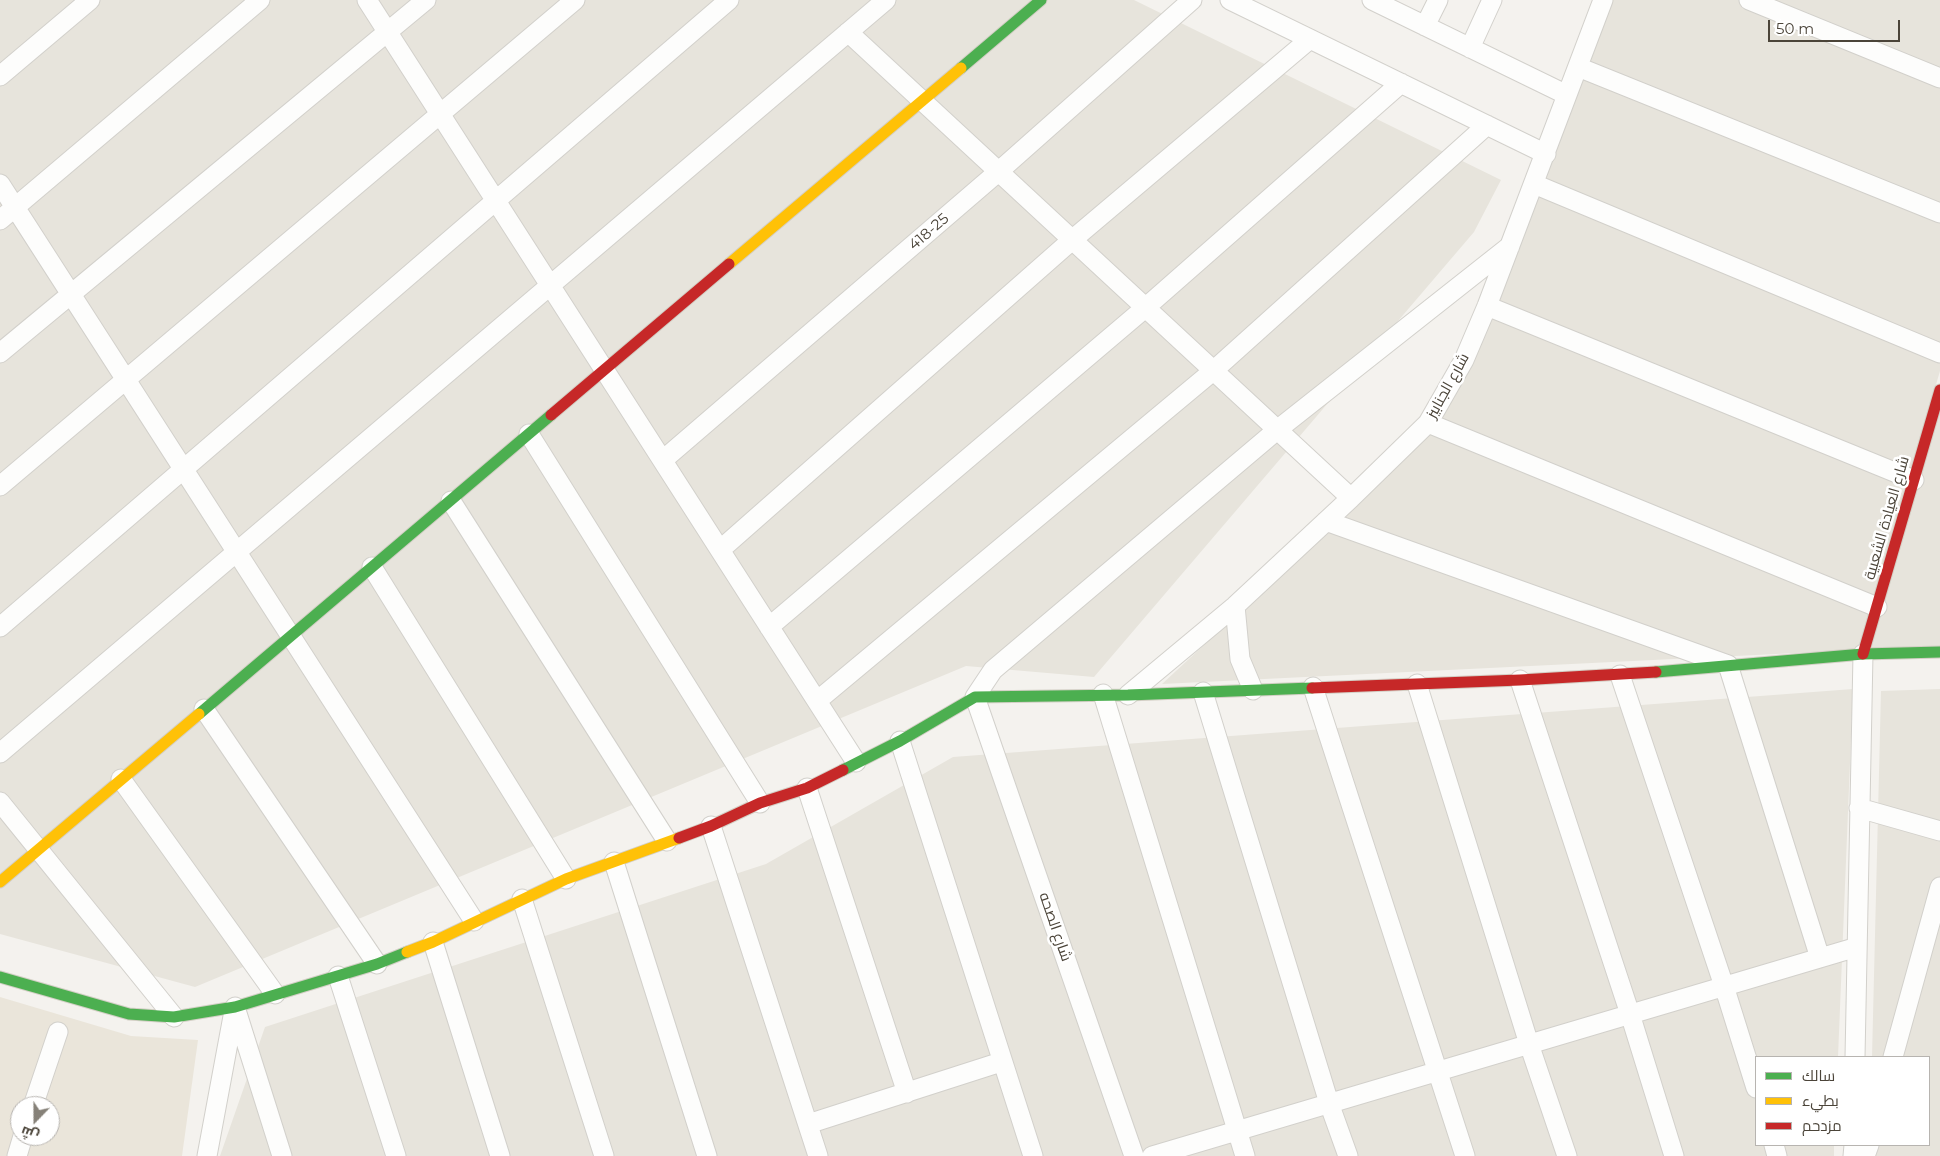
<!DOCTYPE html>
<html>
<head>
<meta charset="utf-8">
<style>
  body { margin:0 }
  #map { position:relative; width:1940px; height:1156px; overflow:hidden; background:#f4f2ee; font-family:Montserrat,Cairo,sans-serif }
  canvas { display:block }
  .legend { position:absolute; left:1755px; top:1056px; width:175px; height:90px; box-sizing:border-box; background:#fff; border:1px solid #b7b4b0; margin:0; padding:6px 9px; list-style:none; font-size:15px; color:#4b4439 }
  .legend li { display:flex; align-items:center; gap:10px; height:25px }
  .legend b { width:25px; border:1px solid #b7b4b0 }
  .north { position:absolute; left:10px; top:1096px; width:50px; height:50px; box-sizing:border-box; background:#fff; border:1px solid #b7b4b0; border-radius:50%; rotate:202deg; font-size:14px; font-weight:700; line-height:20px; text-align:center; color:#4b4439 }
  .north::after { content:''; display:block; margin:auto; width:18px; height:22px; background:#868178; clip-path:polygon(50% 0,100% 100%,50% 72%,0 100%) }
  .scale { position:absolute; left:1768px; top:20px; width:132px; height:22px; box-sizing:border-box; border:2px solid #4b4439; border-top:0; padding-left:6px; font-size:15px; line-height:18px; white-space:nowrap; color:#4b4439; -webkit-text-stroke:4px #fff; paint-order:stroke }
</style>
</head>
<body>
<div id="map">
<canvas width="1940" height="1156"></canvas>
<ul class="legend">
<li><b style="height:6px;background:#4caf50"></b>سالك</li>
<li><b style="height:6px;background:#ffc107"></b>بطيء</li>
<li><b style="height:6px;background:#c62828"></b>مزدحم</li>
</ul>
<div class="north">ش</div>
<div class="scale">50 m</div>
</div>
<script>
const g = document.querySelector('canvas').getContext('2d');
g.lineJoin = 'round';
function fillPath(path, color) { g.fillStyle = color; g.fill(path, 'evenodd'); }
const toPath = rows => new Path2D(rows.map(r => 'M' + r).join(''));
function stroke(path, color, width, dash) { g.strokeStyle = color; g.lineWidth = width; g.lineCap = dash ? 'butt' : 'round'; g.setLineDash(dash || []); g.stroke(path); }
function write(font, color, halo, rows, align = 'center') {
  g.font = font + ' Montserrat,Cairo,sans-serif'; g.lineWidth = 5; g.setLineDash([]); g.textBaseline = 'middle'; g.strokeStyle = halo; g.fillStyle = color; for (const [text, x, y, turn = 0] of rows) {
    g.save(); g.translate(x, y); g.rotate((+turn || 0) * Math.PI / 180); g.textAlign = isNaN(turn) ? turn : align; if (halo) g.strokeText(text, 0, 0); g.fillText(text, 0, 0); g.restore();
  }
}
const residential = toPath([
  [0,0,1134,0,1501,180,1474,232,1094,677,966,666,195,987,0,934],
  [1604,0,1940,0,1940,371,1858,650,1162,684,1429,436],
  [1940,390,1940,658,1863,653],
  [1853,689,1838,1057,1756,1057,1756,1145,1834,1145,1834,1156,220,1156,265,1027,766,864,953,757],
  [1940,689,1940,1156,1869,1156,1869,1145,1929,1145,1929,1057,1872,1057,1881,691]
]);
const education = toPath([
  [0,997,131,1036,198,1040,182,1156,0,1156],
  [20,1106,50,1106,50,1136,20,1136]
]);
const street = toPath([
  [367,0,856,762],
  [1230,0,1546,154],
  [1372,0,1567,95],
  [1749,0,1940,78],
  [1425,26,1438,0],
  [848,32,1351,498],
  [1470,48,1492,0],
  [1578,67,1940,213],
  [0,76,90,0],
  [0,184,474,921],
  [1534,184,1940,353],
  [0,220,260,0],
  [1487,306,1914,480],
  [0,353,426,0],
  [1428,423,1877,607],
  [529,434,760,803],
  [663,460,998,172,1192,0],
  [0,486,575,0],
  [451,501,667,841],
  [1326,521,1728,665,1820,958],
  [720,550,1072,240,1310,39],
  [372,567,566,879],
  [1235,606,1240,659,1253,690],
  [0,627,729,0],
  [769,627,1145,308,1401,83],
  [1620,675,1724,986,1756,1088],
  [1520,680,1630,1014,1674,1156],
  [1417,684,1529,1044,1567,1156],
  [1313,687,1465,1156],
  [1203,692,1329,1103,1348,1156],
  [1103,694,1245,1156],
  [1128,695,1235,606,1351,498,1428,423,1464,360,1487,306,1603,0],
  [817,701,1213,371,1487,125],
  [204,709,377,964],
  [900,741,1033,1156],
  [0,753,886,0],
  [121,779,275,994],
  [807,788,907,1093],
  [0,802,174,1017],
  [1859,808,1940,831],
  [711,826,818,1156],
  [614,862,707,1156],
  [522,899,604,1156],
  [433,942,500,1156],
  [338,976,396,1156],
  [235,1007,282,1156],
  [1855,1057,1863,654],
  [1893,1057,1940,887],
  [33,1106,58,1032],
  [808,1124,1001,1062],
  [1774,1145,1777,1156],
  [17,1156,23,1136],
  [207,1156,234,1011],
  [1134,1156,975,697,993,670,1277,430,1510,246],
  [1152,1156,1857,947],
  [1853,1156,1854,1145],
  [1865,1156,1869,1145]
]);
const fast = toPath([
  [961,68,1041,0],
  [1656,672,1863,654,1940,652],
  [199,714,551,415],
  [843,770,900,741,975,697,1128,695,1312,688],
  [0,977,129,1014,174,1017,235,1007,377,964,407,952]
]);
const slow = toPath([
  [729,264,961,68],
  [0,882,199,714],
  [407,952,433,942,566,879,679,838]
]);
const jam = toPath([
  [551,415,729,264],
  [1863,654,1940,390],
  [1312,688,1520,680,1656,672],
  [679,838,711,826,760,803,807,788,843,770]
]);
const streetNames = [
  ["418-25",929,232,-41],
  ["شارع الجنابيز",1448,386,-61],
  ["شارع العيادة الشعبية",1887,518,-74],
  ["شارع الصحه",1055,927,71]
];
fillPath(residential, '#e7e4dc');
fillPath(education, '#eae5da');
stroke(street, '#d2d0cb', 21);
stroke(fast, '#d3cfc5', 13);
stroke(slow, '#d3cfc5', 13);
stroke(jam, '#d3cfc5', 13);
stroke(street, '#fdfdfc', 19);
stroke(fast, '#4caf50', 11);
stroke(slow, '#ffc107', 11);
stroke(jam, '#c62828', 11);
write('15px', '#4b4439', '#fff', streetNames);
</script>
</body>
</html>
